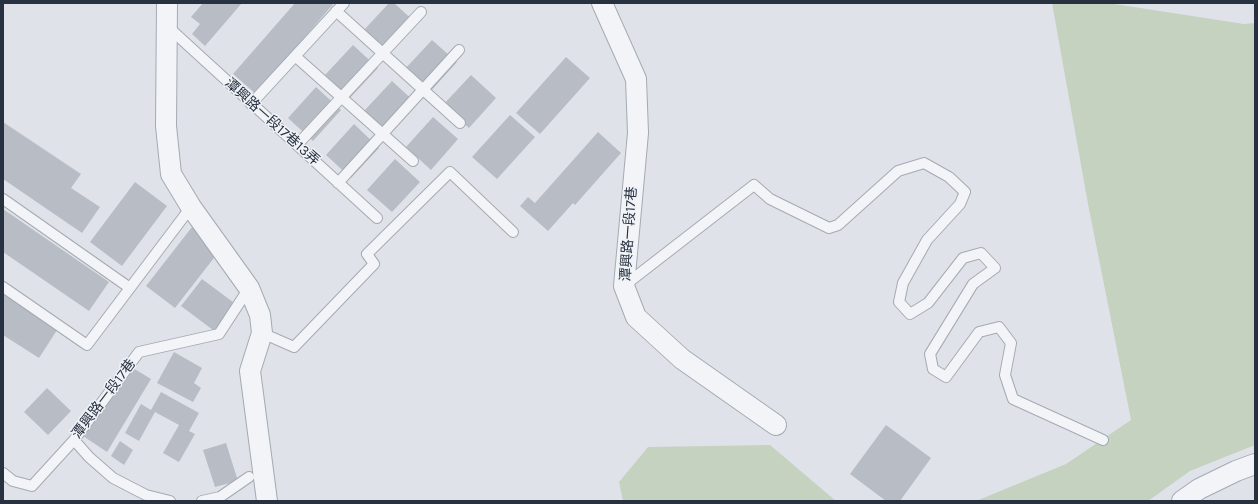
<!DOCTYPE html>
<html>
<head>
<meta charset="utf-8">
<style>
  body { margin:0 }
  #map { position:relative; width:1258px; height:504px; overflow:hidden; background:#dfe3e9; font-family:Karla,sans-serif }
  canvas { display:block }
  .frame { position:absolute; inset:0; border:4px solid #283140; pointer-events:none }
</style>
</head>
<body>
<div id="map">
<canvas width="1258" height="504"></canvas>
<div class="frame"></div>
</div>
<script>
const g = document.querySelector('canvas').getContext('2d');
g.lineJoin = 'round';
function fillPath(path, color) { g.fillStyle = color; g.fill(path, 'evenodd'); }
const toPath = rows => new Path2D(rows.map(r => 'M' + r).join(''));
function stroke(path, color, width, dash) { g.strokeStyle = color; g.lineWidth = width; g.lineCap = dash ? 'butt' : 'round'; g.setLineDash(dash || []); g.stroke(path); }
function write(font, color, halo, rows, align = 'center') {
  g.font = font + ' Karla,"Noto Sans TC",sans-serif'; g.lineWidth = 3; g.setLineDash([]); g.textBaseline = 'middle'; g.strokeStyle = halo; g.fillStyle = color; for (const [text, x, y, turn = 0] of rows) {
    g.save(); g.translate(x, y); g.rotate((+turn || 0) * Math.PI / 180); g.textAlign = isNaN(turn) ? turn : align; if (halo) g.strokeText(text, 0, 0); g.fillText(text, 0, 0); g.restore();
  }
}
const green = toPath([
  [1052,3,1108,3,1244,24,1255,23,1255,445,1190,471,1148,501,976,501,1066,464,1131,420,1088,204],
  [770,445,836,501,623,501,619,482,648,447]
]);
const building = toPath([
  [203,3,242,3,205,46,192,34,200,24,191,17],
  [295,3,334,3,256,94,233,74],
  [389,3,394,3,416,23,388,54,363,31],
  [432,40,457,62,429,93,404,70],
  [353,45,378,68,350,98,325,75],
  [566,57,590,78,540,134,516,113],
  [471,75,496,98,469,128,443,105],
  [392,81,417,104,389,134,364,111],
  [316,87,341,110,313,141,288,118],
  [510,115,535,137,497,179,472,157],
  [433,117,458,139,431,170,406,147],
  [3,122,81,174,71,188,100,207,82,233,3,179],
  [354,124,379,148,351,178,326,155],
  [598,132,621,153,575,205,573,203,548,231,520,206,528,197,535,203],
  [395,159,420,182,392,212,367,190],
  [135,182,167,206,122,266,90,242],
  [3,209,109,282,89,311,3,252],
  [192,227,217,254,175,308,146,286],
  [202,279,237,305,217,333,181,306],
  [3,294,57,330,39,358,3,335],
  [174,352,202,368,194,383,201,388,193,402,157,383],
  [128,365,151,379,107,452,77,432,90,409,105,403],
  [47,388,71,411,48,435,24,412],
  [161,392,199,413,189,431,195,434,179,462,163,453,179,425,155,412,139,441,125,433,141,404,151,410],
  [886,425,931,458,900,501,886,501,850,474],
  [120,441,133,450,124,465,111,456],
  [226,443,238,481,215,487,203,450]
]);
const service = toPath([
  [336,11,460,123],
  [167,26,377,218],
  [295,56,413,161],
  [251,104,344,3],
  [297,145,421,12],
  [338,183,459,50],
  [3,199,130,288],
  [625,285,754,185,770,199,829,228,838,225,898,171,924,163,949,177,965,192,960,204,927,240,903,283,899,302,910,314,928,303,963,258,981,253,995,268,973,284,930,354,933,369,946,377,979,332,999,327,1011,343,1005,375,1013,399,1103,440],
  [3,287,87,345,191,207],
  [262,333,294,347,374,264,367,254,450,172,513,232],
  [74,440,89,457,113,478,146,495,170,501],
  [3,473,13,481,32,486,74,440,139,352,219,334,249,288],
  [202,501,220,497,249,477]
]);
const minor = toPath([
  [167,3,166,126,171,174,191,207,249,288,260,315,262,333,250,371,267,501],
  [602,3,636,79,638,133,624,286,636,317,682,359,776,425],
  [1182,501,1199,489,1236,471,1255,464]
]);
const streetNames = [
  ["潭興路一段17巷13弄",272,122,42],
  ["潭興路一段17巷",629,234,-86],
  ["潭興路一段17巷",104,399,-53]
];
fillPath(green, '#c5d2c0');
fillPath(building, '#b7bcc5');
stroke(service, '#a4aab3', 12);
stroke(minor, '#a4aab3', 22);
stroke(service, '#f2f4f7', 10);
stroke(minor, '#f2f4f7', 20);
write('14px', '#283140', '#eff2f6', streetNames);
</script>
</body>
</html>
